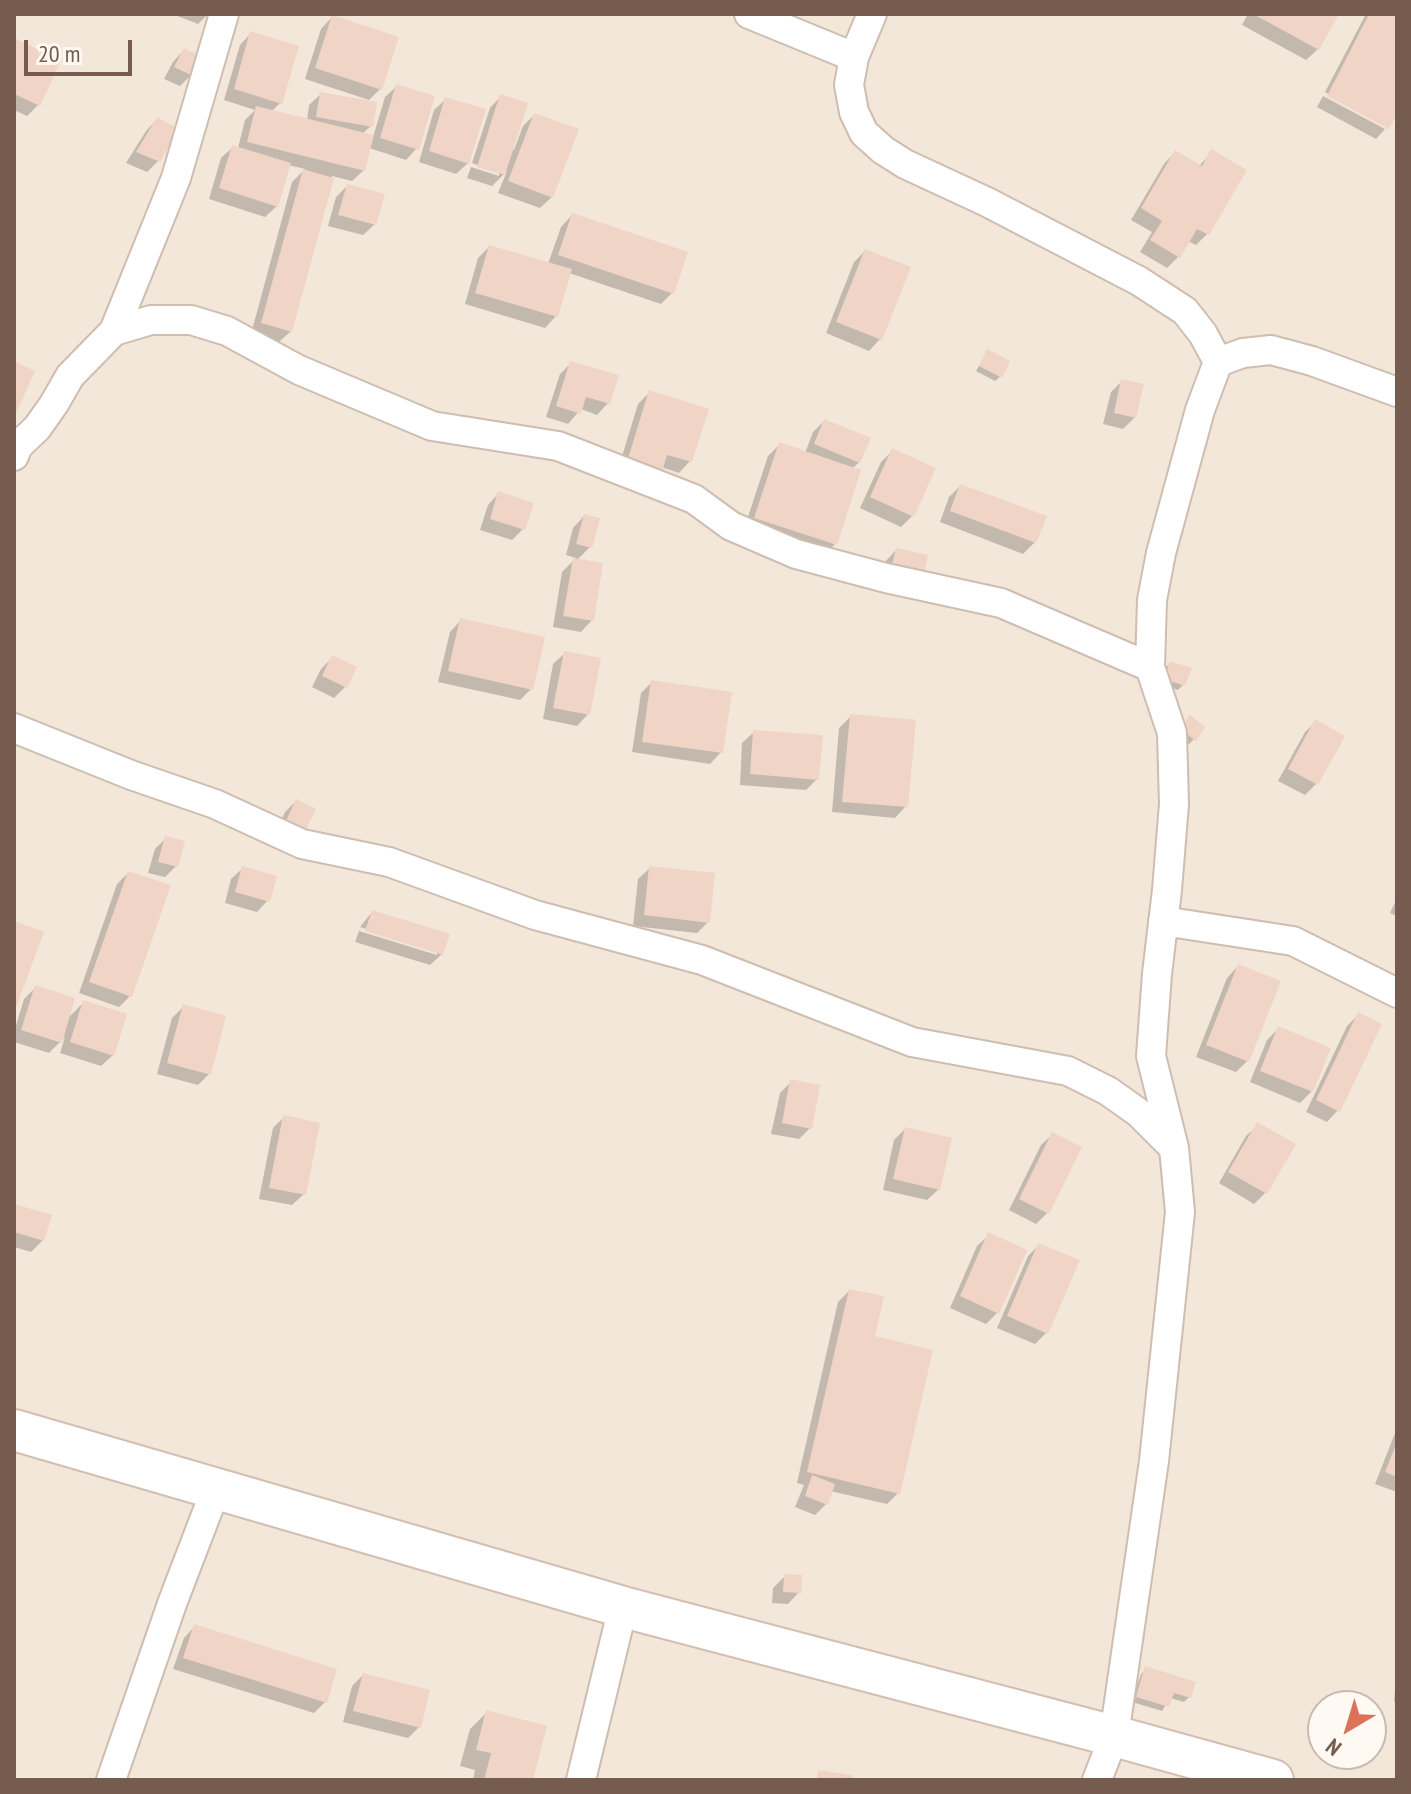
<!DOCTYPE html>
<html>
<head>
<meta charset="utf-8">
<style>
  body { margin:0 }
  #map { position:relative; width:1411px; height:1794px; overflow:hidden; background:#fcf5eb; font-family:"PT Sans Narrow",sans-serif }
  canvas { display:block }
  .frame { position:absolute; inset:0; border:16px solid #765b4f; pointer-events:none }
  .north { position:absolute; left:1307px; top:1690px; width:80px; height:80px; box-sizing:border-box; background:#fef9f2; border:2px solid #c8bab1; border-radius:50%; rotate:218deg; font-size:22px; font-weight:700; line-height:32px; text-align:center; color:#765b4f }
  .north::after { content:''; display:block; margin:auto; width:28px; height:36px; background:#dd7159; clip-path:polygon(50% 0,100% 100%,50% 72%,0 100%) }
  .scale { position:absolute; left:24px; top:40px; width:108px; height:36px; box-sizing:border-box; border:4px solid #765b4f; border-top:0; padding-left:10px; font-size:24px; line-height:28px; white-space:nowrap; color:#765b4f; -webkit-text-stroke:6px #fef9f2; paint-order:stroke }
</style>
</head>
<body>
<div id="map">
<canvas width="1411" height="1794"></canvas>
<div class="frame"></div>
<div class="north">N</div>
<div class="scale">20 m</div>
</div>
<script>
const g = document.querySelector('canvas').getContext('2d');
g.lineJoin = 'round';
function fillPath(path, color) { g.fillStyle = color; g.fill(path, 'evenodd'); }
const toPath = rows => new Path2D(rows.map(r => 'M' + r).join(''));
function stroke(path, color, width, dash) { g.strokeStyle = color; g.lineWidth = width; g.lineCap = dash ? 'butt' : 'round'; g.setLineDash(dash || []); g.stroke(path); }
const residential = toPath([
  [14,14,1397,14,1397,1780,14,1780],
  [1323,1706,1371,1706,1371,1754,1323,1754]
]);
const shadow = toPath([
  [172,14,208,14,198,24],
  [1248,14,1337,14,1318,49,1306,60,1242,25],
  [1366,14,1397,14,1397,108,1386,129,1386,125,1325,92],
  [332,17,380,89,369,100,305,79,321,29],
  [251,33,281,102,271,112,307,121,309,105,321,94,371,126,362,134,373,137,385,97,397,86,417,148,406,160,369,148,364,170,352,181,332,176,291,331,279,342,251,334,292,182,305,169,288,165,277,206,265,217,209,199,221,158,233,147,238,148,245,120,255,110,224,100,240,45],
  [14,40,38,105,27,116,14,110],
  [184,50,200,58,191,75,180,86,164,79,173,62],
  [501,96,511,148,514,150,523,126,534,115,552,197,540,208,498,193,507,171,492,186,467,178,471,167,499,176,499,172,472,163,490,108],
  [1323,96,1385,129,1376,139,1317,107],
  [446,99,468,163,456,174,419,162,434,110],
  [157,119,158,161,147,172,126,163,146,131],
  [1175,152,1199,166,1212,152,1207,234,1196,245,1188,241,1178,257,1167,268,1140,252,1152,232,1131,220,1164,164],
  [347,186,375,224,363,235,328,226,336,197],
  [572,215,672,293,661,304,569,273,556,316,545,328,465,304,478,258,489,247,548,264,561,227],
  [865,251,880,339,869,351,826,333,854,262],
  [987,352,1001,376,995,381,976,371],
  [571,363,608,403,597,415,581,409,568,424,546,417,560,374],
  [1122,381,1135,417,1123,429,1103,424,1111,392],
  [650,392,690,461,679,473,661,467,616,476,638,404],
  [824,421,859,462,852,469,835,544,824,555,744,529,768,456,779,445,805,453,813,432],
  [892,451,912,516,901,527,860,508,881,462],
  [960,486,1035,542,1023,554,940,522,949,497],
  [499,493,523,529,512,540,480,530,488,505],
  [584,516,590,547,576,561,592,620,581,632,553,627,562,572,576,558,566,555,573,528],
  [896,550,922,574,881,579,885,562],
  [461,620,531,689,520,700,438,682,450,632],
  [565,653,588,714,577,726,543,719,553,664],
  [332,658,345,687,334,698,312,687,321,669],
  [1171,663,1183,685,1178,690,1160,684,1165,668],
  [652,682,721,752,710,764,632,752,641,693],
  [851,716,906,806,895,818,832,812,839,728],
  [1316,721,1342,736,1316,784,1305,795,1278,781,1305,732],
  [1185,723,1194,739,1189,744,1176,735],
  [754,732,817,779,806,790,740,785,742,743],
  [296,801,313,810,276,833,285,812],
  [166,838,176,866,165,877,148,873,155,849],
  [243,868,268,900,257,912,225,903,231,879],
  [650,868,708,922,697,933,633,926,638,879],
  [128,873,130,996,119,1007,79,993,117,884],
  [1397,898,1397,916,1390,913],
  [372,912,447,935,442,954,430,965,355,942,359,931,437,955,437,951,360,927],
  [1238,966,1247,1061,1236,1072,1196,1057,1227,978],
  [35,988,67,1019,84,1002,113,1055,101,1066,60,1053,65,1037,49,1053,14,1042,14,1032,24,999],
  [184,1006,209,1074,198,1085,157,1074,172,1018],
  [1358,1015,1338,1110,1327,1122,1306,1112,1347,1026],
  [1278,1029,1312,1091,1300,1103,1250,1082,1267,1040],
  [791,1082,810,1128,799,1139,771,1134,780,1093],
  [284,1117,304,1194,292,1205,259,1199,273,1128],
  [1258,1125,1265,1193,1254,1204,1219,1183,1246,1136],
  [905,1129,939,1189,927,1200,883,1190,894,1140],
  [1053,1134,1047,1213,1036,1224,1009,1210,1041,1145],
  [14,1206,43,1240,31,1252,14,1247],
  [989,1235,997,1313,986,1324,950,1308,977,1246],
  [1039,1245,1046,1333,1035,1344,997,1328,1028,1256],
  [849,1291,872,1338,898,1493,887,1504,830,1491,826,1504,815,1515,795,1507,804,1485,797,1483,838,1302],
  [1397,1428,1397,1492,1375,1484],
  [785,1576,799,1592,788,1604,772,1603,773,1588],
  [195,1626,325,1702,314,1713,173,1669,184,1638],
  [1397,1658,1397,1702,1394,1702],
  [1146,1669,1189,1697,1184,1702,1170,1698,1162,1711,1132,1702,1141,1674],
  [363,1675,419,1727,408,1738,343,1722,352,1686],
  [487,1712,531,1780,473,1780,475,1770,460,1766,470,1729]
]);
const building = toPath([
  [1253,14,1339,14,1319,50],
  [1369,14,1397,14,1397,113,1389,129,1327,96],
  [332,15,399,37,382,90,315,68],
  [250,31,299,46,282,104,234,89],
  [14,38,61,60,40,106,14,94],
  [184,48,202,57,193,76,174,67],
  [396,84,435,96,419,150,380,138],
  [320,92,377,102,373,127,316,117],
  [500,94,528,103,505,175,477,167],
  [445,97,486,109,469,164,429,151],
  [256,106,374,135,365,171,247,142],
  [534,113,579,129,553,198,508,181],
  [157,117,179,129,160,162,136,152],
  [232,145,291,163,278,207,219,188],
  [1211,149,1247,170,1209,235,1197,229,1180,258,1150,240,1162,221,1141,208,1175,150,1202,166],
  [303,169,334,178,292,332,261,323],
  [347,184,385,194,376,225,338,215],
  [572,213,688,252,674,294,558,255],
  [489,245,572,269,558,317,475,293],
  [865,249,911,267,882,340,836,322],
  [987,349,1010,361,1002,378,979,366],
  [14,361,35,371,14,417],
  [570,361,619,375,610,404,586,397,581,414,556,406],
  [1121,379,1144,384,1136,418,1114,413],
  [649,390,709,409,692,462,667,455,661,476,626,465],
  [824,419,871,438,860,463,814,444],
  [779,442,861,470,837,545,754,518],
  [892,448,936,468,914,517,870,497],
  [960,484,1047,516,1036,543,950,511],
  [498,491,534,503,525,530,490,519],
  [584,514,600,518,592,548,576,544],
  [896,548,928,555,924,575,891,568],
  [573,558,603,563,594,621,563,616],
  [460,618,545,637,533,690,448,671],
  [564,651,601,658,590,715,553,708],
  [332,655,357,667,347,688,322,676],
  [1170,661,1192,668,1185,686,1164,679],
  [651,680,732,692,723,753,642,742],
  [850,714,916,720,908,807,842,802],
  [1190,715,1205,727,1196,741,1180,729],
  [1315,719,1345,736,1318,785,1288,769],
  [753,730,823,735,819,780,750,774],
  [296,799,316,809,305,831,286,821],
  [165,836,185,841,178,867,158,862],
  [242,866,277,876,270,902,235,892],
  [649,866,715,873,710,923,644,915],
  [128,871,171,885,132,997,89,982],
  [372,910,450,934,443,955,365,931],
  [14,921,44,932,14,1013],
  [1238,964,1281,981,1249,1062,1206,1045],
  [35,985,75,998,62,1043,21,1030],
  [83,1000,127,1014,114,1056,70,1042],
  [183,1004,226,1016,211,1075,167,1063],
  [1358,1012,1382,1024,1340,1112,1316,1100],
  [1278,1026,1331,1048,1313,1092,1260,1071],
  [790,1079,820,1085,812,1129,782,1123],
  [283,1115,320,1123,306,1195,269,1188],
  [1257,1122,1296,1144,1267,1194,1228,1172],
  [905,1127,952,1138,940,1190,893,1179],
  [1052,1132,1082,1147,1049,1214,1019,1199],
  [14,1204,52,1215,44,1241,14,1232],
  [988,1232,1027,1250,999,1314,960,1296],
  [1038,1243,1080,1260,1048,1334,1007,1316],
  [849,1289,884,1296,875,1336,933,1350,900,1494,807,1472],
  [1397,1442,1397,1477,1385,1472],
  [812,1475,835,1484,828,1505,805,1496],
  [784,1574,802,1575,801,1593,783,1592],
  [194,1624,337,1669,327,1703,183,1658],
  [1145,1666,1196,1682,1191,1698,1174,1693,1169,1707,1136,1697],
  [363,1673,430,1690,421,1728,353,1711],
  [486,1710,547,1726,533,1780,484,1780,491,1753,476,1750],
  [818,1770,852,1775,851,1780,817,1780]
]);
const street = toPath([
  [749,14,854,57],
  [872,14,854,57,849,85,854,112,864,133,883,150,905,164,987,202,1139,281,1185,311,1203,334,1218,362],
  [114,331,176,178,224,14],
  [14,456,18,446,37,428,54,404,70,376,114,331,151,320,191,320,227,331,299,370,432,426,558,446,694,499,731,526,796,554,886,578,1001,603,1150,667],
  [14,728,131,775,215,804,302,844,389,862,535,915,702,960,912,1042,1068,1071,1108,1091,1139,1113,1173,1147],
  [1163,921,1293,941,1397,993],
  [111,1780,173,1601,216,1489],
  [581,1780,623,1607],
  [1097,1780,1114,1736,1154,1461,1180,1212,1174,1148,1151,1056,1157,974,1167,890,1174,804,1172,733,1150,667,1152,600,1161,553,1200,410,1218,362,1243,353,1271,350,1312,361,1397,392]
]);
const secondary = toPath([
  [14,1430,623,1607,1114,1736,1273,1780]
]);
fillPath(residential, '#f3e7da');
fillPath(shadow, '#0003');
fillPath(building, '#f0d4c5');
stroke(street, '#cebdb1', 32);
stroke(secondary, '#d3bfb1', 44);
stroke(street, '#fff', 28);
stroke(secondary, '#fff', 40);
</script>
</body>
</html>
